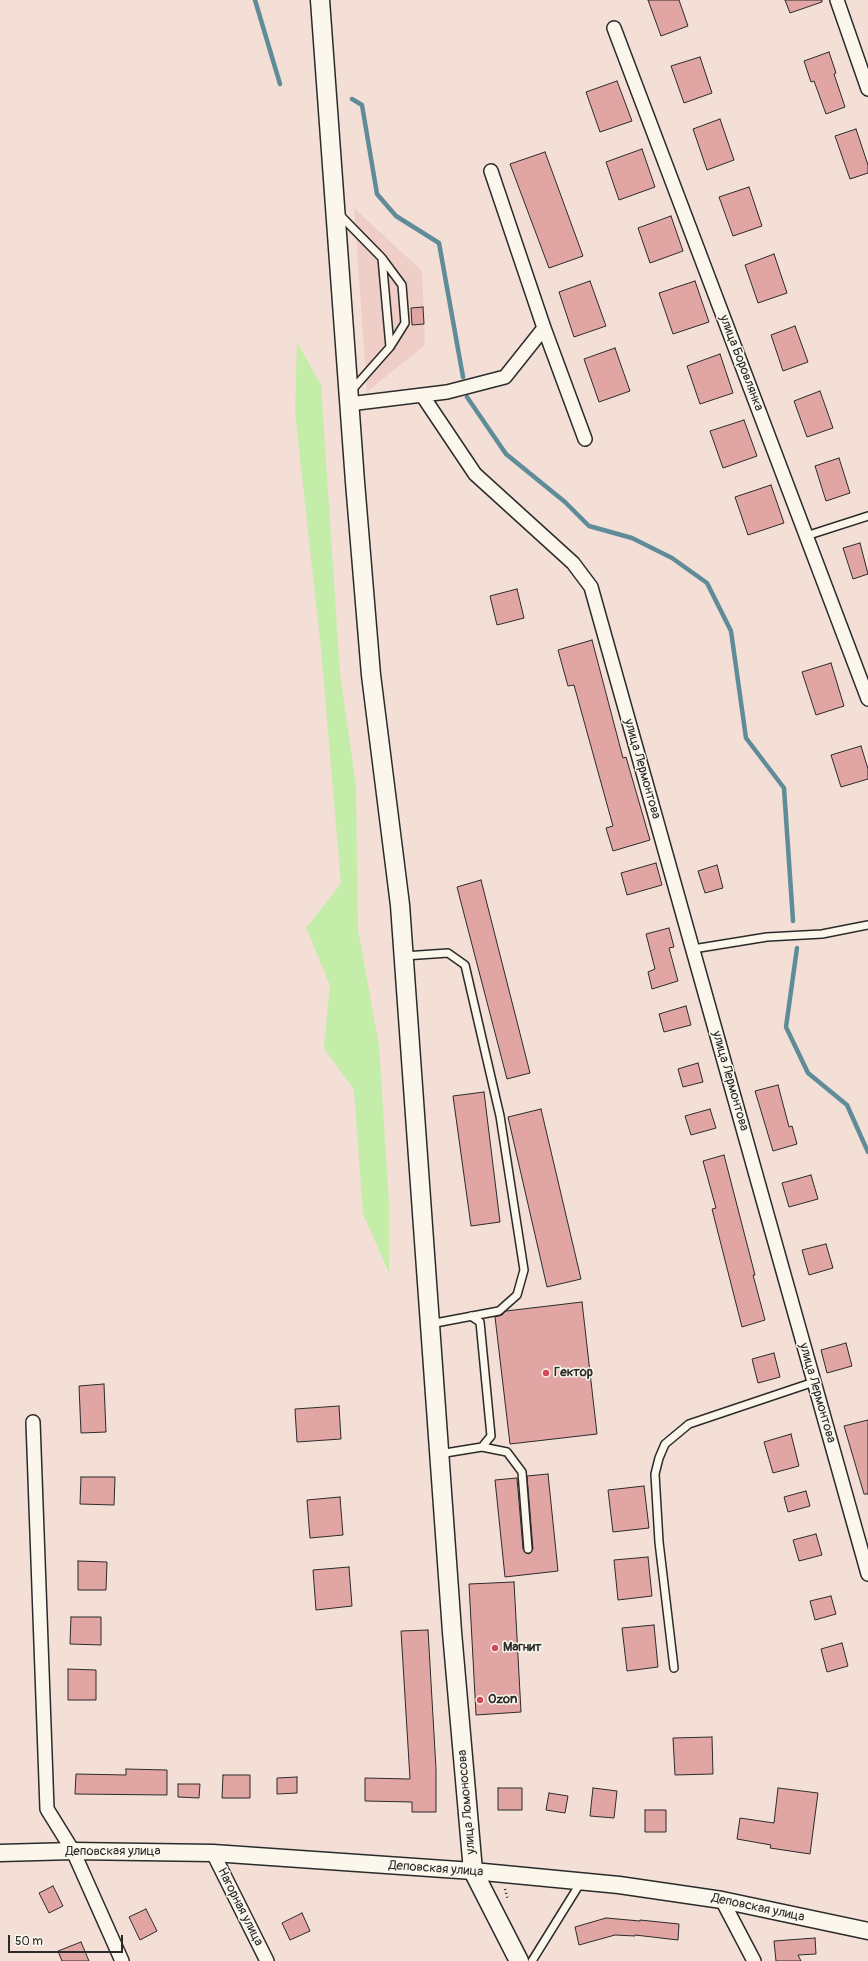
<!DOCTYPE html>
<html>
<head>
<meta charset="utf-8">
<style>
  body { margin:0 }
  #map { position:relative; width:868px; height:1961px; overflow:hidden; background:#f3dfd6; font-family:Pangolin,sans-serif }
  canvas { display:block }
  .scale { position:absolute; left:8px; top:1935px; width:115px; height:18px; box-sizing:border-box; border:2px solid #2b2b2b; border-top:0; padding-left:5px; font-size:12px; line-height:14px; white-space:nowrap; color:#2b2b2b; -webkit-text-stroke:3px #fbf7ec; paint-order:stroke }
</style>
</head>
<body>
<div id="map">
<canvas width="868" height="1961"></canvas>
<div class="scale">50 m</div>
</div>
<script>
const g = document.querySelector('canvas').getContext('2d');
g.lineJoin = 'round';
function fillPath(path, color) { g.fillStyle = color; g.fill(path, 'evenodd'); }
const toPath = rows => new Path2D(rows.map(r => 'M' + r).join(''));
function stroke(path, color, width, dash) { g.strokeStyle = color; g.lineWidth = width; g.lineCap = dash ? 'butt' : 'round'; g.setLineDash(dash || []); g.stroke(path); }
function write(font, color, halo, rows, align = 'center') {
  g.font = font + ' Pangolin,sans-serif'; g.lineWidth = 3; g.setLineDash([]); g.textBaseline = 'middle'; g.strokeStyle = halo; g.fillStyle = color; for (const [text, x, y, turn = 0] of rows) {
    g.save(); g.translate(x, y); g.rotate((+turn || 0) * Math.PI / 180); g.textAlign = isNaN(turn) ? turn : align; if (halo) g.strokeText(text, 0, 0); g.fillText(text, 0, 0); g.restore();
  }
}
const built = toPath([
  [354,208,422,271,425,345,367,392]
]);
const green = toPath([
  [297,342,321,385,340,673,356,786,358,929,379,1046,389,1202,389,1273,363,1214,354,1090,324,1048,330,985,306,928,341,884,321,649,295,413]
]);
const stream = toPath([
  [255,0,280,84],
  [352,99,362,105,377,194,396,216,439,243,463,377],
  [467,397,506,454,565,502,589,526,632,538,672,558,707,583,731,631,746,738,784,788,793,921],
  [797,948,786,1027,808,1073,847,1105,868,1152]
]);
const building = toPath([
  [648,0,679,0,688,26,661,36,648,0],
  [785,0,822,0,822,2,790,13,785,0],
  [829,52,836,73,834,74,845,107,826,114,814,81,811,82,804,61,829,52],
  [700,57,712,93,684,103,671,66,700,57],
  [617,81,632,121,600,132,586,92,617,81],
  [720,119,734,160,707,170,693,129,720,119],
  [856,129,868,165,868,173,850,179,835,136,856,129],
  [642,149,655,187,619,200,606,162,642,149],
  [545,152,583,256,549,268,510,164,545,152],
  [749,187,762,226,733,236,719,197,749,187],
  [671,216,683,251,650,263,638,228,671,216],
  [774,254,787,293,758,303,745,265,774,254],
  [590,281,606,326,574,337,559,292,590,281],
  [695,281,709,322,673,334,659,293,695,281],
  [423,307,424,324,412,325,411,308,423,307],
  [795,326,808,362,783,371,771,335,795,326],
  [615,348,630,391,599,402,584,359,615,348],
  [720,354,733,393,700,404,687,366,720,354],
  [820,391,833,428,807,437,794,401,820,391],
  [744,420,757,456,723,468,710,431,744,420],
  [839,458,850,493,826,501,815,466,839,458],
  [771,485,784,523,748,535,735,497,771,485],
  [860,543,868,574,853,579,843,548,860,543],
  [517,589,524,618,497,625,490,596,517,589],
  [592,640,623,758,626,757,650,840,613,851,606,828,613,826,574,685,568,686,558,650,592,640],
  [831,663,844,706,816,715,802,672,831,663],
  [861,746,868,769,868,779,841,787,831,755,861,746],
  [656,863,662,885,627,895,621,873,656,863],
  [717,865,723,888,705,893,698,871,717,865],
  [481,880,530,1073,507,1079,457,887,481,880],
  [669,928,674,947,669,948,678,981,652,989,648,972,655,969,646,934,669,928],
  [686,1006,691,1025,664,1032,659,1014,686,1006],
  [698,1063,703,1082,683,1087,678,1069,698,1063],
  [778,1085,789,1127,792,1126,797,1144,773,1151,755,1091,778,1085],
  [484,1092,500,1222,471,1226,453,1096,484,1092],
  [541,1109,581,1279,547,1287,508,1117,541,1109],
  [710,1109,716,1128,691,1135,685,1116,710,1109],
  [724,1155,755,1275,753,1275,765,1320,742,1327,712,1209,716,1208,703,1161,724,1155],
  [811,1175,818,1199,789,1207,782,1183,811,1175],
  [826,1244,833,1268,809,1275,802,1250,826,1244],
  [582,1302,597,1434,510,1444,495,1317,502,1315,506,1311,582,1302],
  [846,1343,852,1366,827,1373,821,1350,846,1343],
  [774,1353,780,1377,758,1383,752,1359,774,1353],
  [104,1384,106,1432,81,1433,79,1386,104,1384],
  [339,1406,341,1439,297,1442,295,1409,339,1406],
  [868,1420,868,1494,864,1494,844,1426,868,1420],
  [791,1434,799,1466,773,1473,764,1442,791,1434],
  [548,1474,558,1571,505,1577,495,1480,517,1478,523,1549,526,1553,529,1554,533,1549,527,1476,548,1474],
  [81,1477,115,1477,114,1505,80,1504,81,1477],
  [644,1486,649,1528,613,1532,608,1490,644,1486],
  [806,1491,810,1506,788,1512,784,1497,806,1491],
  [340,1497,343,1535,310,1538,307,1500,340,1497],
  [816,1534,822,1555,799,1561,793,1540,816,1534],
  [648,1557,652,1596,618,1600,614,1560,648,1557],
  [78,1561,107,1562,106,1590,78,1590,78,1561],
  [349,1567,352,1606,316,1610,313,1570,349,1567],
  [514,1582,521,1712,476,1715,469,1584,514,1582],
  [831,1596,836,1614,815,1620,810,1601,831,1596],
  [71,1617,101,1617,101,1645,70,1644,71,1617],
  [654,1625,658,1667,627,1671,622,1628,654,1625],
  [428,1630,436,1769,436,1812,412,1812,412,1802,365,1801,365,1778,410,1779,401,1631,428,1630],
  [842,1643,848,1666,827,1672,821,1649,842,1643],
  [68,1669,96,1670,96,1700,68,1700,68,1669],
  [712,1737,713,1774,675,1775,673,1738,712,1737],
  [126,1769,167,1770,167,1795,75,1794,76,1774,126,1775,126,1769],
  [223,1775,250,1775,250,1798,222,1798,223,1775],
  [297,1777,297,1793,277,1794,277,1778,297,1777],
  [178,1784,200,1784,199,1798,178,1797,178,1784],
  [498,1788,522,1788,522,1810,498,1810,498,1788],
  [593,1788,617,1791,614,1818,590,1816,593,1788],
  [778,1788,818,1793,810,1854,770,1848,771,1845,737,1839,740,1818,774,1823,778,1788],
  [549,1793,568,1796,565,1813,546,1810,549,1793],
  [645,1810,666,1810,666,1832,645,1832,645,1810],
  [53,1886,63,1906,49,1913,39,1893,53,1886],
  [146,1909,157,1931,140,1940,129,1917,146,1909],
  [302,1913,310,1931,290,1940,282,1923,302,1913],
  [606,1918,640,1921,640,1920,679,1924,678,1940,635,1935,635,1936,615,1935,579,1945,575,1927,606,1918],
  [815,1938,816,1954,798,1955,801,1961,776,1961,774,1941,815,1938],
  [81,1942,89,1961,62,1961,58,1951,81,1942]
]);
const path = toPath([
  [505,1889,508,1900]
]);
const service = toPath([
  [339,214,382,258,390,347,351,391],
  [382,258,402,285,405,323,390,347],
  [806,536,868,516],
  [693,949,767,937,822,934,868,925],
  [404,956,448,953,465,965,500,1116,524,1270,517,1295,499,1311,430,1324],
  [471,1316,480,1322,491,1436,482,1447],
  [439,1454,482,1447,507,1452,522,1472,528,1549],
  [674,1668,659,1542,655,1474,659,1458,665,1444,689,1424,814,1382],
  [532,1961,581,1882]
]);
const minor = toPath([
  [837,0,868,89],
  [614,28,868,699],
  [491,171,544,328,585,439],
  [422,395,475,474,573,563,591,587,868,1574],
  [349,404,447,392,505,377,544,328],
  [33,1422,47,1809,73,1851,122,1961],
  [213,1853,267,1961],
  [722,1900,754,1961]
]);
const tertiary = toPath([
  [0,1853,73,1851,213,1853,473,1871,619,1885,722,1900,868,1931]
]);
const secondary = toPath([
  [320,0,355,482,371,675,400,905,452,1632,473,1871,519,1961]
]);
const markers = [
  [546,1373,4,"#d1495b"],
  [495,1648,4,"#d1495b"],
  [480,1700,4,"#d1495b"]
];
const streetNames = [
  ["улица Боровлянка",741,363,69],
  ["улица Лермонтова",642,769,74],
  ["улица Лермонтова",730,1081,74],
  ["улица Лермонтова",817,1393,74],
  ["улица Ломоносова",467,1802,-95],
  ["Деповская улица",113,1852],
  ["Деповская улица",436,1869,4],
  ["Нагорная улица",240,1907,63],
  ["Деповская улица",758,1908,12]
];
const poiNames = [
  ["Гектор",554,1373],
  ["Магнит",503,1648],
  ["Ozon",488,1700]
];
fillPath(built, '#eecec7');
fillPath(green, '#c3eda9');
stroke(stream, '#608c99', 4.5);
fillPath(building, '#e1a6a4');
stroke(building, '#2b2b2b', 1);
stroke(service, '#2b2b2b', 10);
stroke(minor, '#2b2b2b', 16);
stroke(tertiary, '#2b2b2b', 19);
stroke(secondary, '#2b2b2b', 21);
stroke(path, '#2b2b2b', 2.5, [1, 3]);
stroke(service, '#fbf7ec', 7);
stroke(minor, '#fbf7ec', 13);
stroke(tertiary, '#fbf7ec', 16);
stroke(secondary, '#fbf7ec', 18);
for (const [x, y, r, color] of markers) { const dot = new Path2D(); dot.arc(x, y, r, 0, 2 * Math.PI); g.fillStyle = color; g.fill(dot); stroke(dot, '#fbf7ec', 1.5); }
write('13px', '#2b2b2b', '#fbf7ec', streetNames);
write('bold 13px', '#2b2b2b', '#fbf7ec', poiNames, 'left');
</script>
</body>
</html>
